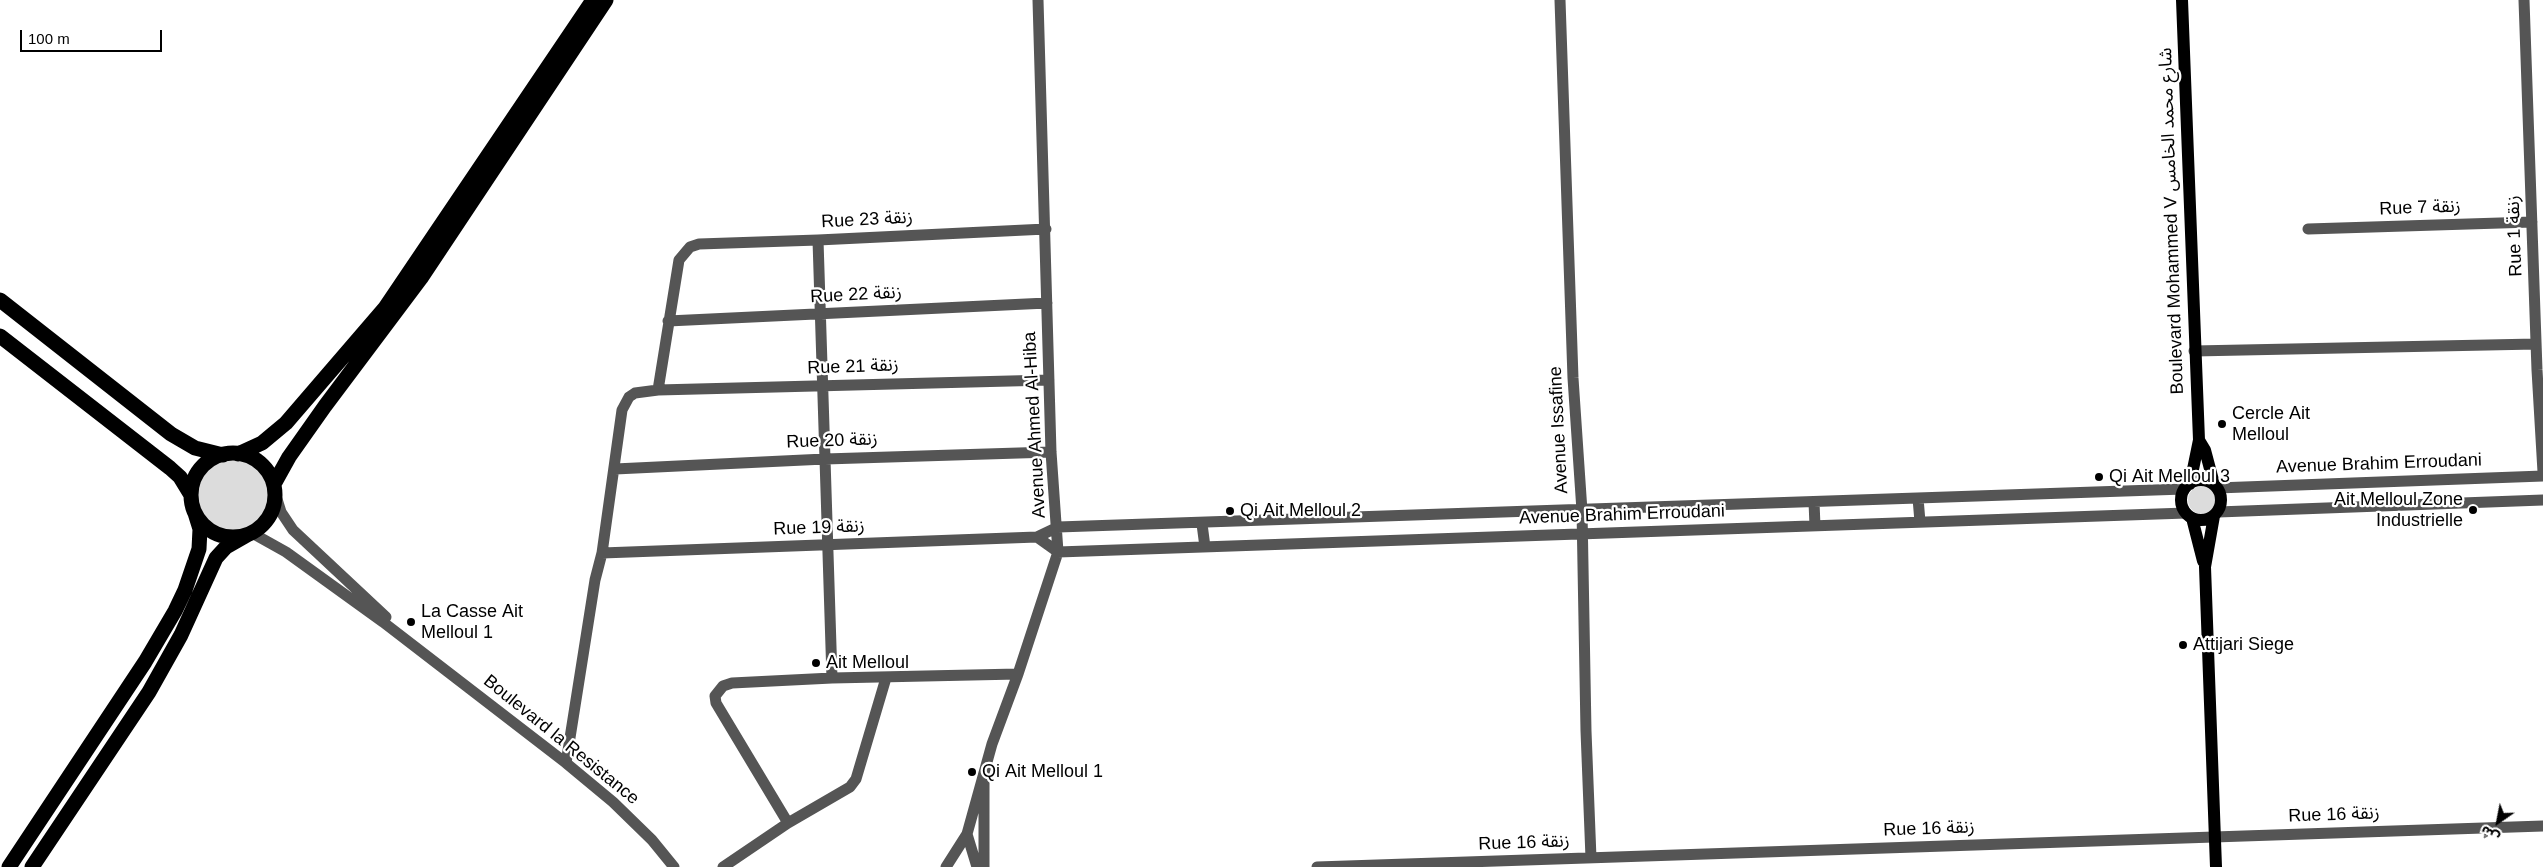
<!DOCTYPE html>
<html>
<head>
<meta charset="utf-8">
<style>
  body { margin:0 }
  #map { position:relative; width:2543px; height:867px; overflow:hidden; background:#fff; font-family:Helvetica,"Noto Sans Arabic",sans-serif }
  canvas { display:block }
  .north { position:absolute; left:2473px; top:797px; width:50px; height:50px; -webkit-text-stroke:4px #fff; paint-order:stroke; rotate:213deg; font-size:14px; font-weight:700; line-height:20px; text-align:center; color:#000 }
  .north::after { content:''; display:block; margin:auto; width:18px; height:22px; background:#000; clip-path:polygon(50% 0,100% 100%,50% 72%,0 100%) }
  .scale { position:absolute; left:20px; top:30px; width:142px; height:22px; box-sizing:border-box; border:2px solid #000; border-top:0; padding-left:6px; font-size:15px; line-height:18px; white-space:nowrap; color:#000; -webkit-text-stroke:4px #fff; paint-order:stroke }
</style>
</head>
<body>
<div id="map">
<canvas width="2543" height="867"></canvas>
<div class="north">ش</div>
<div class="scale">100 m</div>
</div>
<script>
const g = document.querySelector('canvas').getContext('2d');
g.lineJoin = 'round';
function fillPath(path, color) { g.fillStyle = color; g.fill(path, 'evenodd'); }
const toPath = rows => new Path2D(rows.map(r => 'M' + r).join(''));
function stroke(path, color, width, dash) { g.strokeStyle = color; g.lineWidth = width; g.lineCap = dash ? 'butt' : 'round'; g.setLineDash(dash || []); g.stroke(path); }
function write(font, color, halo, rows, align = 'center') {
  g.font = font + ' Helvetica,"Noto Sans Arabic",sans-serif'; g.lineWidth = 4.5; g.setLineDash([]); g.textBaseline = 'middle'; g.strokeStyle = halo; g.fillStyle = color; for (const [text, x, y, turn = 0] of rows) {
    g.save(); g.translate(x, y); g.rotate((+turn || 0) * Math.PI / 180); g.textAlign = isNaN(turn) ? turn : align; if (halo) g.strokeText(text, 0, 0); g.fillText(text, 0, 0); g.restore();
  }
}
const green = toPath([
  '196 495a37 37 0 1 1 74 0a37 37 0 1 1-74 0Z',
  '2188 500a14 14 0 1 1 28 0a14 14 0 1 1-28 0Z'
]);
const minor = toPath([
  [1560,0,1573,378,1582,511,1586,731,1591,858],
  [2524,0,2537,370,2543,472],
  [2308,229,2532,222],
  [818,240,832,678],
  [668,321,1047,303],
  [2194,351,2536,344],
  [658,390,679,260,690,247,699,244,818,240,1046,229],
  [615,469,825,459,1051,452],
  [2217,488,2543,476],
  [275,493,281,512,293,530,386,617],
  [1918,498,1920,522],
  [1814,502,1815,526],
  [2218,512,2543,500],
  [1202,524,1205,547],
  [252,533,286,552,383,622,566,763,613,802,652,840,674,867],
  [1037,537,1058,552],
  [1058,552,2186,513],
  [602,553,1037,537,1058,527,2184,489],
  [566,763,595,580,602,553,622,410,629,397,635,393,658,390,1049,380],
  [788,823,716,703,715,696,723,686,732,683,832,678,1018,674],
  [967,834,977,867],
  [723,867,788,823,850,787,856,779,886,678],
  [946,867,967,834,992,744,1018,674,1058,552,1051,452,1038,0],
  [984,867,984,782],
  [1317,867,2543,826]
]);
const major = toPath([
  [2182,0,2199,440,2190,484],
  [2199,440,2205,450,2214,484],
  '2181 500a20 20 0 1 1 40 0a20 20 0 1 1-40 0Z',
  [2214,516,2205,567,2216,867],
  [2192,518,2203,561]
]);
const highway = toPath([
  [0,300,171,434,195,448,223,455],
  [0,336,170,468,180,477,191,495],
  '191 495a42 42 0 1 1 84 0a42 42 0 1 1-84 0Z',
  [238,454,262,443,286,423,385,308,593,0],
  [274,484,289,457,325,406,421,278,606,0],
  [9,867,145,662,175,611,185,590,199,549,200,529,195,513],
  [32,867,149,692,181,635,216,558,226,547,247,535]
]);
const markers = [
  [2222,424,5,"#000"],
  [2099,477,5,"#000"],
  [2473,510,5,"#000"],
  [1230,511,5,"#000"],
  [411,622,5,"#000"],
  [2183,645,5,"#000"],
  [816,663,5,"#000"],
  [972,772,5,"#000"]
];
const streetNames = [
  ["Rue 7 زنقة",2420,208,-2],
  ["Rue 23 زنقة",867,220,-3],
  ["Boulevard Mohammed V شارع محمد الخامس",2172,221,-92],
  ["Rue 1 زنقة",2515,236,-92],
  ["Rue 22 زنقة",856,295,-3],
  ["Rue 21 زنقة",853,367,-2],
  ["Avenue Ahmed Al-Hiba",1035,425,-93],
  ["Avenue Issafine",1559,430,-93],
  ["Rue 20 زنقة",832,441,-2],
  ["Avenue Brahim Erroudani",2379,464,-2],
  ["Avenue Brahim Erroudani",1622,515,-2],
  ["Rue 19 زنقة",819,528,-2],
  ["Boulevard la Resistance",561,740,39],
  ["Rue 16 زنقة",2334,815,-2],
  ["Rue 16 زنقة",1929,829,-2],
  ["Rue 16 زنقة",1524,843,-2]
];
const poiNames = [
  ["Cercle Ait",2232,414],
  ["Melloul",2232,435],
  ["Qi Ait Melloul 3",2109,477],
  ["Ait Melloul Zone",2463,500,"right"],
  ["Industrielle",2463,521,"right"],
  ["Qi Ait Melloul 2",1240,511],
  ["La Casse Ait",421,612],
  ["Melloul 1",421,633],
  ["Attijari Siege",2193,645],
  ["Ait Melloul",826,663],
  ["Qi Ait Melloul 1",982,772]
];
fillPath(green, '#dcdcdc');
stroke(minor, '#555', 11);
stroke(major, '#000', 12);
stroke(highway, '#000', 15);
for (const [x, y, r, color] of markers) { const dot = new Path2D(); dot.arc(x, y, r, 0, 2 * Math.PI); g.fillStyle = color; g.fill(dot); stroke(dot, '#fff', 2); }
write('18px', '#000', '#fff', streetNames);
write('18px', '#000', '#fff', poiNames, 'left');
</script>
</body>
</html>
